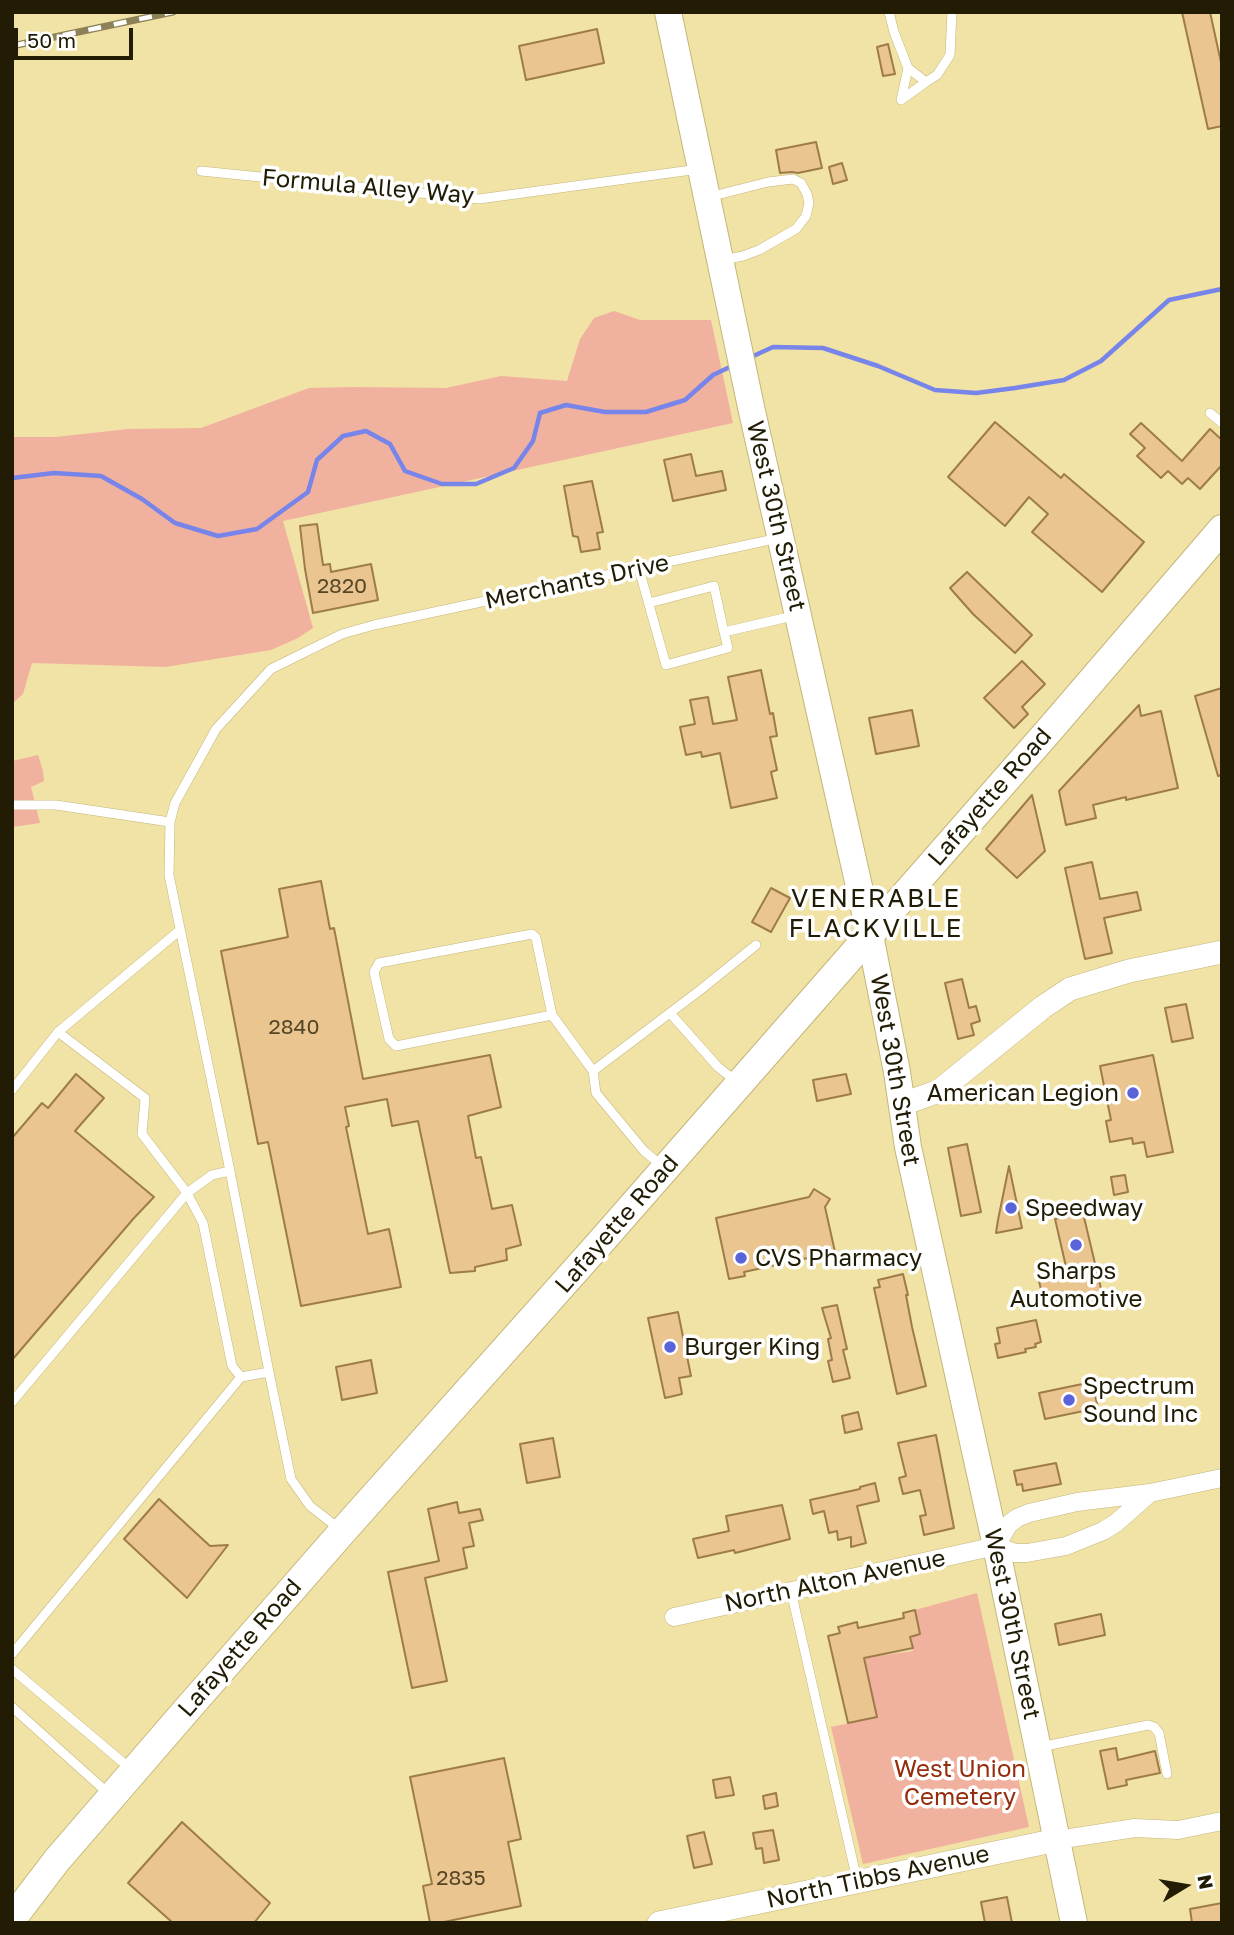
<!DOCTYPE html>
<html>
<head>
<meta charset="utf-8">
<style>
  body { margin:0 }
  #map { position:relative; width:1234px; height:1935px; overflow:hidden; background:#f1e2a5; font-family:"Golos Text",sans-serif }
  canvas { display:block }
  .frame { position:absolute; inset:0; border:14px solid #221c04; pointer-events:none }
  .north { position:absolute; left:1150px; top:1851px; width:70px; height:70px; -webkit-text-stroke:5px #fff; paint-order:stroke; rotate:79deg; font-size:19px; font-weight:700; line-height:28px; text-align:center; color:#221c04 }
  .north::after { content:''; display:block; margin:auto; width:24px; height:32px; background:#221c04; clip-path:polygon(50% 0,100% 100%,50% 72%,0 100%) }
  .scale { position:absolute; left:14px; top:28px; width:119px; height:32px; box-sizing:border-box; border:4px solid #221c04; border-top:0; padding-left:9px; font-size:21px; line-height:24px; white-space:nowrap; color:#221c04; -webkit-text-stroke:5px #fff; paint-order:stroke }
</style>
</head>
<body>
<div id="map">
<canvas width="1234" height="1935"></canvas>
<div class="frame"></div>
<div class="north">N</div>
<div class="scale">50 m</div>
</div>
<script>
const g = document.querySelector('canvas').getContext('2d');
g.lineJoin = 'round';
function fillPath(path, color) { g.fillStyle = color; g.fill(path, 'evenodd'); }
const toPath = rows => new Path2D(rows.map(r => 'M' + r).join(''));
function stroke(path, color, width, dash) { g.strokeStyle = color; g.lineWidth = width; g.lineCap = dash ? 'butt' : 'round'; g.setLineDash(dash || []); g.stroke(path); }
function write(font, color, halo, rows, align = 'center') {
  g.font = font + ' "Golos Text",sans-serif'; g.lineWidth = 7; g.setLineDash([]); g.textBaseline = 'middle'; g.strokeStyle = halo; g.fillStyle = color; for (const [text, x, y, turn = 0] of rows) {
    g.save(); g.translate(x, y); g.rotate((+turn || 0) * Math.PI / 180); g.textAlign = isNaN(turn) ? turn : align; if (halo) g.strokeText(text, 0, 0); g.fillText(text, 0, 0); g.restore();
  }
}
const green = toPath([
  [614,311,640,320,711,320,733,423,283,521,313,628,298,638,271,650,165,667,32,663,23,694,12,704,12,437,56,437,128,429,201,428,309,388,352,387,446,388,501,376,567,381,580,339,594,318],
  [38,755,43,771,44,781,31,787,40,823,12,827,12,761],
  [977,1593,1029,1827,863,1864,831,1727,877,1717,864,1658,913,1651,910,1637,920,1634,915,1610]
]);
const stream = toPath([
  [749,358,773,347,823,348,878,366,935,390,976,393,1015,388,1064,380,1101,361,1169,300,1222,289],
  [12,478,54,473,101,476,142,499,175,523,218,536,257,529,308,492,317,460,343,436,366,431,390,444,405,471,442,484,476,484,514,468,533,441,540,413,566,405,605,412,646,412,685,400,713,375,734,365]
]);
const building = toPath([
  [1182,12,1210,12,1222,67,1222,126,1208,129,1182,12],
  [597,29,604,63,526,80,519,46,597,29],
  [888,44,895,74,883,76,877,47,888,44],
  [816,142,822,168,798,173,792,172,780,173,776,150,816,142],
  [842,163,847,180,833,184,829,167,842,163],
  [995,422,1061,478,1064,474,1144,542,1102,592,1032,532,1048,514,1029,497,1005,526,948,477,995,422],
  [1141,423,1182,461,1210,429,1222,440,1222,465,1200,489,1188,478,1182,484,1168,471,1161,478,1137,456,1145,448,1130,434,1141,423],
  [691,454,696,476,722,471,726,490,673,501,664,460,691,454],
  [592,481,603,532,597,533,600,549,581,552,578,537,573,536,564,486,592,481],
  [317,524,323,565,330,564,331,572,371,564,378,600,313,613,305,569,300,526,317,524],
  [967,572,1032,635,1015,653,973,614,950,588,967,572],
  [1022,661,1045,684,1022,707,1028,714,1014,728,984,698,1022,661],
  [761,670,770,714,773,713,777,736,770,737,777,770,771,772,777,798,731,808,720,753,702,757,701,752,686,755,680,727,695,724,690,700,708,697,713,724,737,720,728,677,761,670],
  [1222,688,1222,775,1218,776,1195,696,1222,688],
  [1139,705,1141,716,1161,711,1178,788,1126,800,1126,797,1093,805,1096,818,1066,825,1059,791,1139,705],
  [912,710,919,746,876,754,869,718,912,710],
  [1032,795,1045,851,1017,878,986,849,1032,795],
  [1092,862,1100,899,1137,892,1141,910,1104,918,1112,953,1085,959,1065,868,1092,862],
  [321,881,330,929,334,928,363,1079,490,1055,501,1107,468,1116,476,1158,481,1157,492,1209,512,1205,521,1245,506,1249,507,1260,475,1267,475,1271,450,1273,418,1121,392,1126,387,1099,345,1107,349,1126,346,1127,368,1234,389,1229,401,1287,301,1306,268,1142,258,1144,221,951,288,937,279,889,321,881],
  [771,888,790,898,771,932,752,922,771,888],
  [962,979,969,1008,976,1006,980,1021,971,1024,974,1035,958,1039,945,983,962,979],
  [1186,1004,1193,1038,1172,1042,1165,1008,1186,1004],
  [1153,1055,1173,1152,1147,1157,1144,1142,1133,1144,1132,1138,1110,1142,1106,1121,1111,1120,1100,1066,1153,1055],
  [76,1074,104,1098,75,1131,154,1197,134,1218,12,1360,12,1138,42,1103,48,1108,76,1074],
  [846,1074,851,1094,817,1101,813,1080,846,1074],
  [967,1144,981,1212,961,1216,948,1148,967,1144],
  [1009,1166,1022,1228,996,1233,998,1220,1009,1166],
  [1125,1175,1128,1192,1114,1195,1111,1177,1125,1175],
  [814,1189,830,1199,825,1207,835,1252,744,1272,745,1276,729,1279,716,1218,809,1197,814,1189],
  [1083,1213,1102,1293,1045,1306,1038,1277,1067,1271,1055,1219,1083,1213],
  [903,1274,908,1295,906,1295,912,1327,926,1386,897,1394,874,1288,880,1287,878,1280,903,1274],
  [837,1305,847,1349,843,1350,850,1378,833,1382,828,1361,832,1360,828,1339,831,1338,822,1308,837,1305],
  [678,1312,691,1376,679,1378,682,1394,665,1398,648,1318,678,1312],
  [1036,1320,1041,1342,1035,1344,1036,1347,1025,1349,1026,1352,998,1358,995,1344,1000,1343,997,1328,1036,1320],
  [371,1360,377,1393,342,1400,336,1367,371,1360],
  [1092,1382,1098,1408,1045,1419,1039,1393,1092,1382],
  [858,1412,862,1429,845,1433,842,1416,858,1412],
  [936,1435,954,1528,924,1535,920,1516,926,1515,920,1490,903,1494,899,1478,906,1476,898,1443,936,1435],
  [553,1438,560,1477,527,1483,520,1444,553,1438],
  [1056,1463,1061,1484,1023,1491,1022,1484,1017,1485,1014,1471,1056,1463],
  [875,1483,879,1501,857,1506,866,1543,851,1547,851,1537,838,1540,837,1531,829,1533,824,1511,813,1514,810,1500,860,1489,860,1487,875,1483],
  [159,1499,210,1546,228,1545,187,1598,124,1539,159,1499],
  [457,1502,459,1513,480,1509,483,1520,469,1523,474,1546,463,1548,467,1568,425,1578,447,1681,412,1688,388,1572,439,1561,428,1509,457,1502],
  [782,1505,790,1539,735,1553,734,1550,698,1558,693,1539,729,1531,726,1516,782,1505],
  [915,1610,920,1634,910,1637,913,1648,864,1658,877,1717,848,1723,828,1636,840,1633,838,1627,857,1622,858,1628,904,1618,903,1613,915,1610],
  [1101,1614,1105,1635,1059,1645,1055,1624,1101,1614],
  [1116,1748,1118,1760,1155,1751,1160,1773,1126,1780,1127,1785,1108,1789,1100,1751,1116,1748],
  [504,1758,521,1839,508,1842,521,1906,439,1923,430,1923,423,1886,432,1884,410,1777,504,1758],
  [730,1777,734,1795,716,1798,713,1780,730,1777],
  [776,1793,778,1806,765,1809,763,1796,776,1793],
  [182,1822,270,1903,254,1923,173,1923,128,1883,182,1822],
  [773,1830,779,1860,764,1863,762,1848,756,1849,753,1833,773,1830],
  [704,1832,712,1864,694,1868,687,1836,704,1832],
  [1007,1897,1012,1923,985,1923,981,1902,1007,1897],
  [1222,1903,1222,1923,1192,1923,1190,1909,1222,1903]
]);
const service = toPath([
  [889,12,894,32,908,68,926,82,937,75,950,55,952,12],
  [908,68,901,100,926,82],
  [201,171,479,199,699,169],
  [709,197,768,182,793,179,801,183,807,194,809,203,806,216,796,229,759,250,743,256,722,260],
  [1210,413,1222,423],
  [639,569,666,665,728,648,724,632],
  [649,603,714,586,724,632,797,615],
  [12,805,56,805,170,822],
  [670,1013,718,1067,737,1082],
  [552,1015,396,1046,389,1039,374,972,379,963,532,934,536,938,552,1015,593,1071],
  [58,1032,180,930],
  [12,1090,58,1032,145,1098,142,1134,187,1193,12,1402],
  [661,1165,644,1151,596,1093,593,1071,699,991,756,945],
  [230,1171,169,875,170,822,175,803,216,729,271,669,342,634,374,625,779,538],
  [269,1372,241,1377,232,1366,203,1223,187,1193,212,1175,230,1171,269,1372,291,1479,310,1506,341,1530],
  [791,1591,857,1880],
  [12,1654,241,1377],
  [12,1669,132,1770],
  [12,1707,110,1795],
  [1040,1747,1148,1725,1154,1727,1159,1733,1167,1774]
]);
const minor = toPath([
  [1150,1493,1222,1478],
  [674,1617,996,1546,1015,1553,1027,1553,1066,1546,1103,1531,1116,1523,1150,1493,1077,1502,1029,1513,1017,1518,1009,1524,996,1546],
  [1057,1840,1135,1828,1178,1830,1222,1821]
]);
const tertiary = toPath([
  [903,1104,939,1091,1043,1007,1070,989,1129,971,1222,952],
  [659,1923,1057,1840]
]);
const secondary = toPath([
  [668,12,751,407,870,935,897,1072,908,1147,996,1546,1074,1923]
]);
const primary = toPath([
  [12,1919,57,1860,184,1713,343,1531,599,1244,1052,727,1222,529]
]);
const rail = toPath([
  [12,46,173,12]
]);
const markers = [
  [1133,1093,7,"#5b63da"],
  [1011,1208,7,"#5b63da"],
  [1076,1245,7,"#5b63da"],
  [741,1258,7,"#5b63da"],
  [670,1347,7,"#5b63da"],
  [1069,1400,7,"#5b63da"]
];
const numberNames = [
  ["2820",342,586],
  ["2840",294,1027],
  ["2835",461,1878]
];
const streetNames = [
  ["Formula Alley Way",368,187,5],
  ["West 30th Street",776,516,77],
  ["Merchants Drive",577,582,-12],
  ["Lafayette Road",990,797,-49],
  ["West 30th Street",895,1070,80],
  ["Lafayette Road",617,1224,-49],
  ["North Alton Avenue",835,1581,-12],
  ["West 30th Street",1012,1624,78],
  ["Lafayette Road",240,1648,-49],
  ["North Tibbs Avenue",878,1877,-12]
];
const poiNames = [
  ["American Legion",1119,1093,"right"],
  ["Speedway",1025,1208],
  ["CVS Pharmacy",755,1258],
  ["Sharps",1076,1271,"center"],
  ["Automotive",1076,1299,"center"],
  ["Burger King",684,1347],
  ["Spectrum",1083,1386],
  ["Sound Inc",1083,1414]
];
const parkNames = [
  ["West Union",960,1769],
  ["Cemetery",960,1797]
];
const neighbourhoodNames = [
  ["VENERABLE",876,899],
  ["FLACKVILLE",876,929]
];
fillPath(green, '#f1b19f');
stroke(stream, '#7784ea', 4.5);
fillPath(building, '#eac590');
stroke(building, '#9e7c49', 2);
stroke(service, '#c4b67a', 10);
stroke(minor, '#c4b67a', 19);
stroke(tertiary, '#c4b67a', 24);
stroke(secondary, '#c4b67a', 28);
stroke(primary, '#c4b67a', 30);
stroke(service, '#fff', 9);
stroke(minor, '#fff', 18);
stroke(tertiary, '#fff', 23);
stroke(secondary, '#fff', 26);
stroke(primary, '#fff', 28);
stroke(rail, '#8d8257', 7);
stroke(rail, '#fff', 4.5, [13]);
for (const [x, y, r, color] of markers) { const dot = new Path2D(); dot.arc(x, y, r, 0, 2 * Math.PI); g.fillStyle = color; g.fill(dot); stroke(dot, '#fff', 2.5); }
write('21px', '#544627', null, numberNames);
write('24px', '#221c04', '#fff', streetNames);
write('24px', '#221c04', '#fff', poiNames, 'left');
write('24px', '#952c0b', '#fff', parkNames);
g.letterSpacing = '2px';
write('26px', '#221c04', '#fff', neighbourhoodNames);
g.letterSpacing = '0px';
</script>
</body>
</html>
